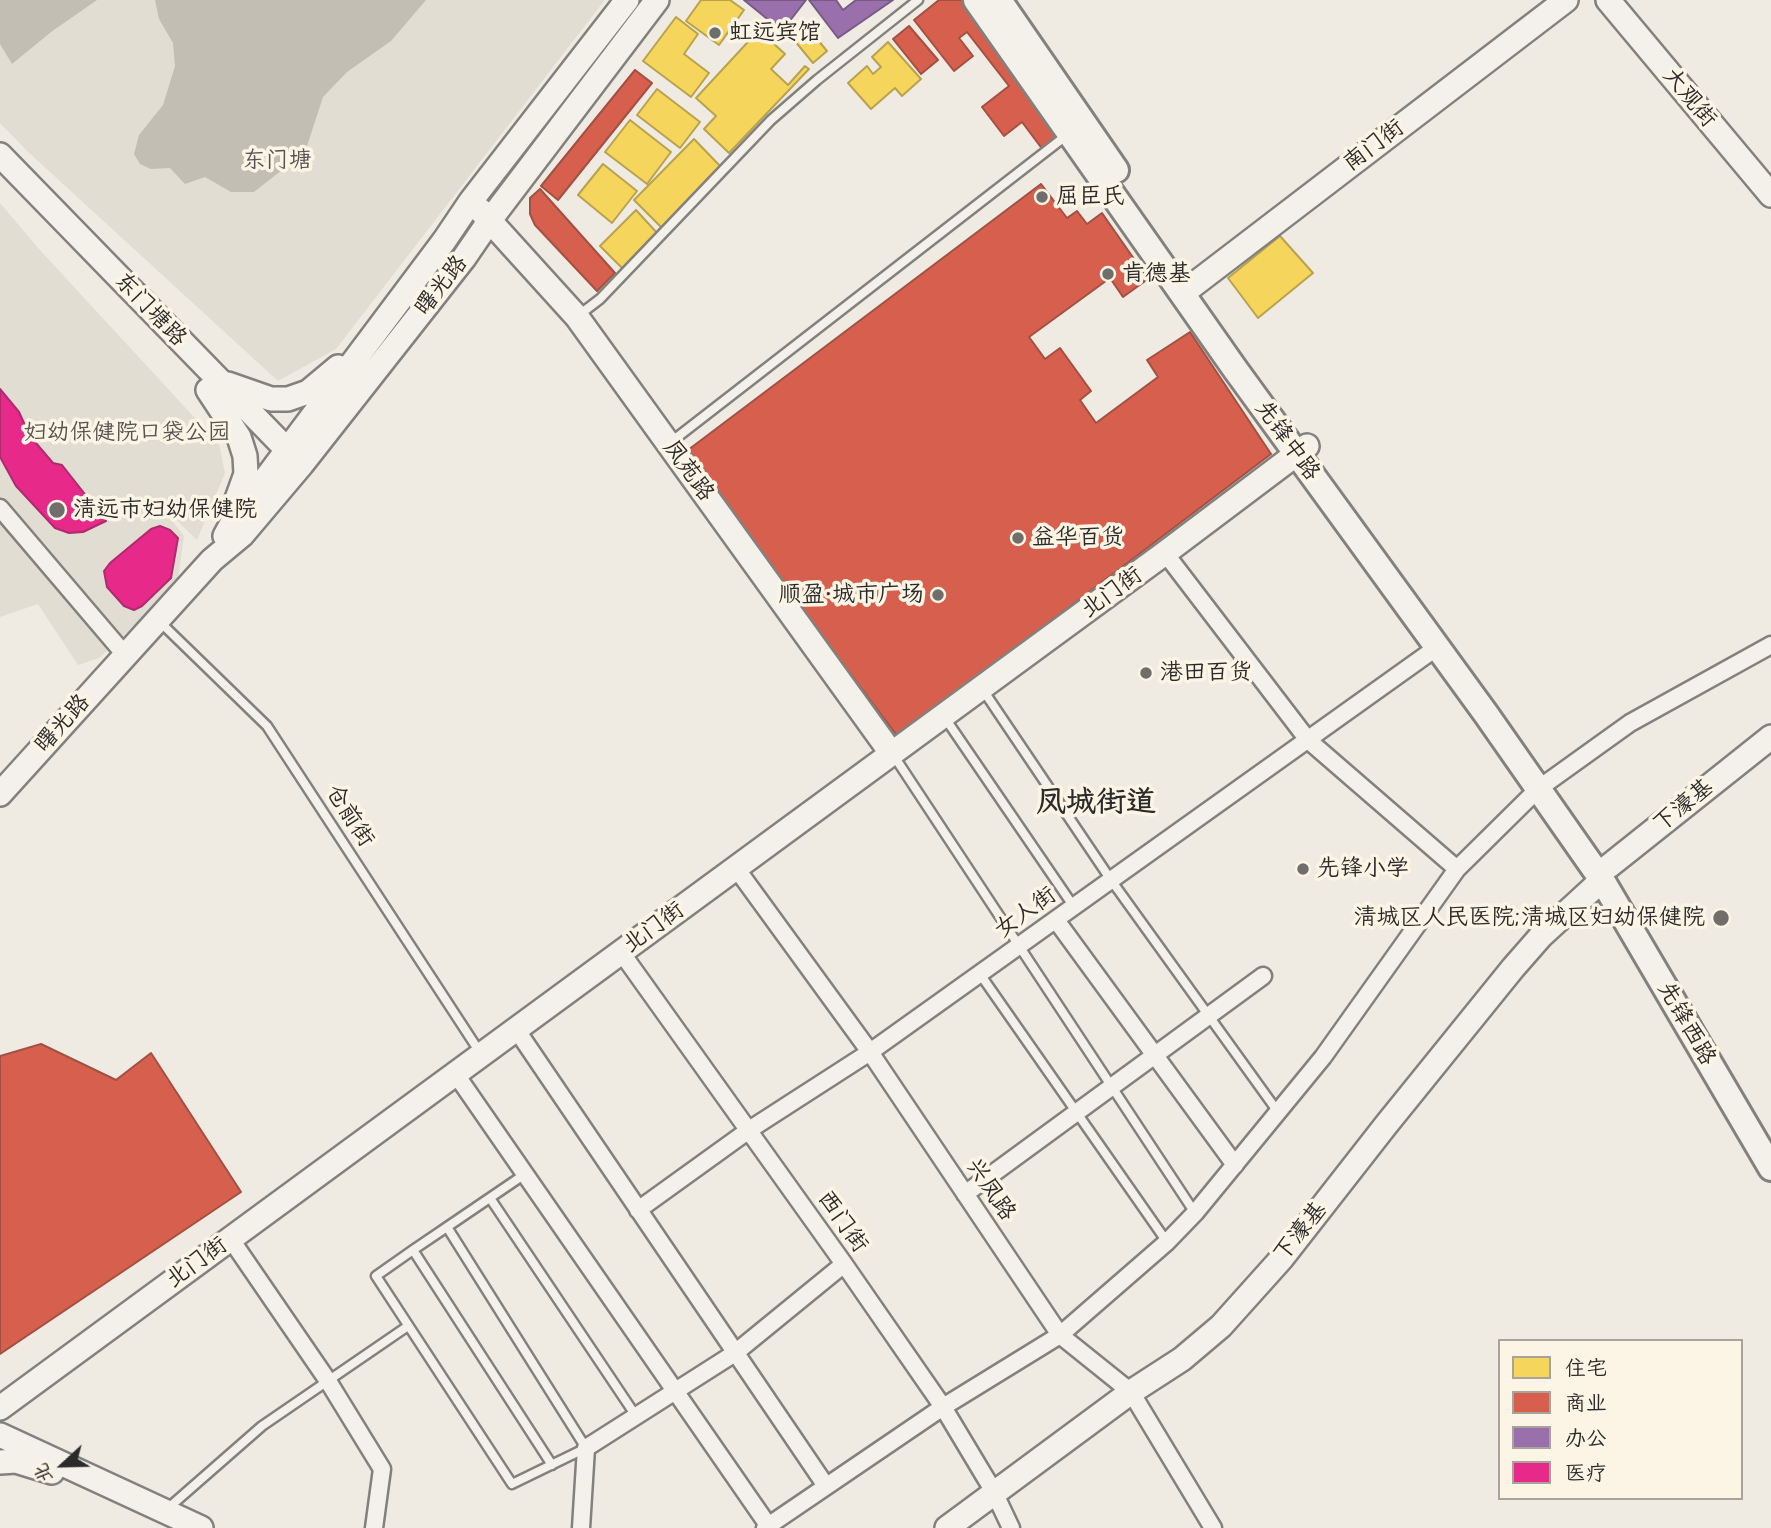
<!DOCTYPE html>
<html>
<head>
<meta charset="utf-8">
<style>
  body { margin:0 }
  #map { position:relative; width:1771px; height:1528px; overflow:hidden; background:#efebe3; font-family:Pangolin,"LXGW WenKai TC",sans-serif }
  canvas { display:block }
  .legend { position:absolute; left:1498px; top:1339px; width:245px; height:161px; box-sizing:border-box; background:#fcf5e5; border:2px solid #a8a49b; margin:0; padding:9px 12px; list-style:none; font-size:21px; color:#2b2b2b }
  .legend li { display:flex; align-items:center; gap:14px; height:35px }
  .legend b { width:35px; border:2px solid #a8a49b }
  .north { position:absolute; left:28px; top:1430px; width:70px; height:70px; -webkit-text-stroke:5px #fcf5e5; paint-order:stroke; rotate:248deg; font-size:19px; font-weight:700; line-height:28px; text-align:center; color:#2b2b2b }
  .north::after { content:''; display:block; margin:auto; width:24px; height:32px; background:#2b2b2b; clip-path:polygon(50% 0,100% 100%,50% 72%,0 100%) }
</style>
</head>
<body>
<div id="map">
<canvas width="1771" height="1528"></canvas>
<ul class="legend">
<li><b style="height:19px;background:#f6d55c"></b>住宅</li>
<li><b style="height:19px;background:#d6604d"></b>商业</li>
<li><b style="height:19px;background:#9970ab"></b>办公</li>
<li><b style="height:19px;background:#e7298a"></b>医疗</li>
</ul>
<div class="north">北</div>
</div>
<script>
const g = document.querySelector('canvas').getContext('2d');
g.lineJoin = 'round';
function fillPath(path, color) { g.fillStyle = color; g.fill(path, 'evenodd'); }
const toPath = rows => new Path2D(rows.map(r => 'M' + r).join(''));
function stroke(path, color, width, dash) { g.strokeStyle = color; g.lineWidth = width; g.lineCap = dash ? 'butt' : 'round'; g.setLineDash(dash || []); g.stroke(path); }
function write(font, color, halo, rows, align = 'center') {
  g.font = font + ' Pangolin,"LXGW WenKai TC",sans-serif'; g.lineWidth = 7; g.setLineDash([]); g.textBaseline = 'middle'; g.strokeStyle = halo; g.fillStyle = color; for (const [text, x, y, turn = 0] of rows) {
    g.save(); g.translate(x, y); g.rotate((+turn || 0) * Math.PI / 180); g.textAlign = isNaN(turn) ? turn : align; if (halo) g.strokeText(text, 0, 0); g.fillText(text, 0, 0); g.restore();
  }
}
const built = toPath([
  [0,376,122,521,155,499,184,536,177,586,99,658,78,665,38,604,0,617]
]);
const green = toPath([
  [0,0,604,0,604,1,336,349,278,381,26,150,0,123],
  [0,203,39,249,219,444,225,473,197,540,155,499,123,521,0,383]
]);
const water = toPath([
  [0,0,97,0,51,32,12,64,0,44],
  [155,0,426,0,391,41,347,72,323,97,305,152,254,192,231,192,205,177,185,184,170,168,151,169,140,164,134,154,139,135,163,105,175,66,173,43,159,19]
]);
const homes = toPath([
  [701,0,730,0,744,10,719,45,686,21,701,0],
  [676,17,698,34,684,54,709,73,691,97,643,61,676,17],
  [808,28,827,51,813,63,794,40,808,28],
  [759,30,785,54,771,69,788,85,805,66,809,69,729,153,704,129,716,116,696,98,759,30],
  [888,42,921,79,902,96,895,88,871,109,848,83,867,66,873,74,881,67,872,57,888,42],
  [657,89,700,122,680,148,637,115,657,89],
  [630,120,671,152,647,184,605,152,630,120],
  [694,139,722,168,662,228,634,200,694,139],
  [603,164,637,191,612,223,578,195,603,164],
  [636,210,658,234,623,269,600,246,636,210],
  [1280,236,1313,273,1258,318,1228,278,1280,236]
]);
const shops = toPath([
  [939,0,965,0,1067,132,1043,150,1022,122,1004,136,982,107,1009,86,967,32,959,38,973,56,954,71,914,20,939,0],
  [909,26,938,60,921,74,893,39,909,26],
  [635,70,652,83,558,200,541,186,635,70],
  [1041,184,1067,218,1077,211,1087,224,1102,213,1148,279,1123,297,1110,278,1029,337,1045,359,1060,348,1091,391,1080,400,1096,423,1158,377,1147,360,1190,332,1271,454,898,737,684,453,1041,184],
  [540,189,615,273,597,291,535,225,530,214,530,198,540,189],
  [41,1044,116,1080,151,1053,241,1192,0,1354,0,1056,41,1044]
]);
const offices = toPath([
  [744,0,806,0,782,31,744,0],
  [809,0,836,0,843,10,856,0,893,0,838,38,809,0]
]);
const health = toPath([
  [0,389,19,412,30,436,53,463,62,465,106,521,83,532,69,533,55,528,16,486,0,457,0,389],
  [160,526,170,530,178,538,171,578,142,606,134,610,124,606,107,587,104,571,110,563,151,529,160,526]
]);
const lane = toPath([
  [579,315,600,299,771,120,817,80,918,0],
  [671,442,1067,135],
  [160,622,267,726,481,1054],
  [983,690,1111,880,1278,1112],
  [945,718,1074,907],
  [894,756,1195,1213],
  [980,974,1167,1242],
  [490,1198,636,1416],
  [447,1227,586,1448,512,1484,376,1276,413,1250,447,1227,525,1174],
  [413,1250,552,1465],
  [166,1510,262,1426,408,1326]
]);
const street = toPath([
  [0,508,126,656],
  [1165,553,1308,740,1457,869],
  [736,868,870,1052,1060,1335,1131,1392,1213,1528],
  [1056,920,1235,1165],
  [621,952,844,1264,943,1407,994,1492,1011,1528],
  [516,1029,826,1486],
  [455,1073,770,1528],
  [965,1194,1263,976],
  [638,1210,749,1130,870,1052,1436,648],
  [230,1238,328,1381,382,1469,374,1528],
  [581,1528,586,1448,735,1353,844,1264],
  [765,1528,943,1407,1060,1335,1167,1242,1195,1213,1323,1057,1457,869,1538,789,1630,723,1771,645]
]);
const secondary = toPath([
  [1608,0,1771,195],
  [0,155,297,460],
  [480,210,577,317,892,754],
  [1183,293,1566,0],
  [228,384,271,399,288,399,308,392,338,367],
  [208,390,239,437,245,456,246,474,233,510],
  [225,536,231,525,444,241,471,201,627,0],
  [0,794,212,560,242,535,302,464,464,258,490,220,657,0],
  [1609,866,1771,737],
  [0,1408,1165,553,1307,446],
  [0,1435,201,1528],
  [0,1462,16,1461,52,1472],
  [947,1528,1131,1392,1182,1359,1221,1326,1282,1258,1386,1125,1513,968,1541,936,1602,880]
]);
const primary = toPath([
  [976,0,1235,369,1486,714,1602,880,1771,1168],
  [999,0,1116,170]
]);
const markers = [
  [715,33,7,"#706e6b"],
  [1042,197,7,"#706e6b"],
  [1108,274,7,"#706e6b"],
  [57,510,9,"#706e6b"],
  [1018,538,7,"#706e6b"],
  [938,595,7,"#706e6b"],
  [1146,673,7,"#706e6b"],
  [1303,869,7,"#706e6b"],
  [1721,918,9,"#706e6b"]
];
const poiNames = [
  ["虹远宾馆",729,33],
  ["屈臣氏",1056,197],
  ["肯德基",1122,274],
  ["清远市妇幼保健院",73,510],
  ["益华百货",1032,538],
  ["顺盈·城市广场",924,595,"right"],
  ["港田百货",1160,673],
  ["先锋小学",1317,869],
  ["清城区人民医院;清城区妇幼保健院",1705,918,"right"]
];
const streetNames = [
  ["大观街",1689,98,50],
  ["南门街",1374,146,-37],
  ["曙光路",442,286,-52],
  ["东门塘路",150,310,46],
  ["先锋中路",1287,441,54],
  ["凤苑路",688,471,54],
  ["北门街",1112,593,-36],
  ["曙光路",63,724,-48],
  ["下濠基",1684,806,-39],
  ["仓前街",349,816,57],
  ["女人街",1026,913,-36],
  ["北门街",654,928,-36],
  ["先锋西路",1686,1024,60],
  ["兴凤路",990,1190,56],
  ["西门街",842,1222,55],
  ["下濠基",1301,1232,-51],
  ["北门街",197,1263,-36]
];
const parkNames = [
  ["东门塘",277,161],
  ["妇幼保健院口袋公园",127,433]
];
const districtNames = [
  ["凤城街道",1096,803]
];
fillPath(built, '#e2ddd2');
fillPath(green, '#e1ddd2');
fillPath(water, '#c2beb4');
fillPath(homes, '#f6d55c');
stroke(homes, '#b9a24d', 2);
fillPath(shops, '#d6604d');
stroke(shops, '#a35043', 2);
fillPath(offices, '#9970ab');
stroke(offices, '#785b85', 2);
fillPath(health, '#e7298a');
stroke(health, '#af2a6e', 2);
stroke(lane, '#83817e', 13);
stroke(street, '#83817e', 21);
stroke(secondary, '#83817e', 28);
stroke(primary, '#83817e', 30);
stroke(lane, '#f4f1eb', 8);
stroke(street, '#f4f1eb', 16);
stroke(secondary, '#f4f1eb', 23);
stroke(primary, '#f4f1eb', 24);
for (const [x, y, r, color] of markers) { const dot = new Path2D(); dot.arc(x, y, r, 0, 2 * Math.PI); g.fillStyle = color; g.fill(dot); stroke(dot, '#fcf5e5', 2.5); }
write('23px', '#2b2b2b', '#fcf5e5', poiNames, 'left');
write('23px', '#2b2b2b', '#fcf5e5', streetNames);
write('23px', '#565451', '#fcf5e5', parkNames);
write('bold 30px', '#2b2b2b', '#fcf5e5', districtNames);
</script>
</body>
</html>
